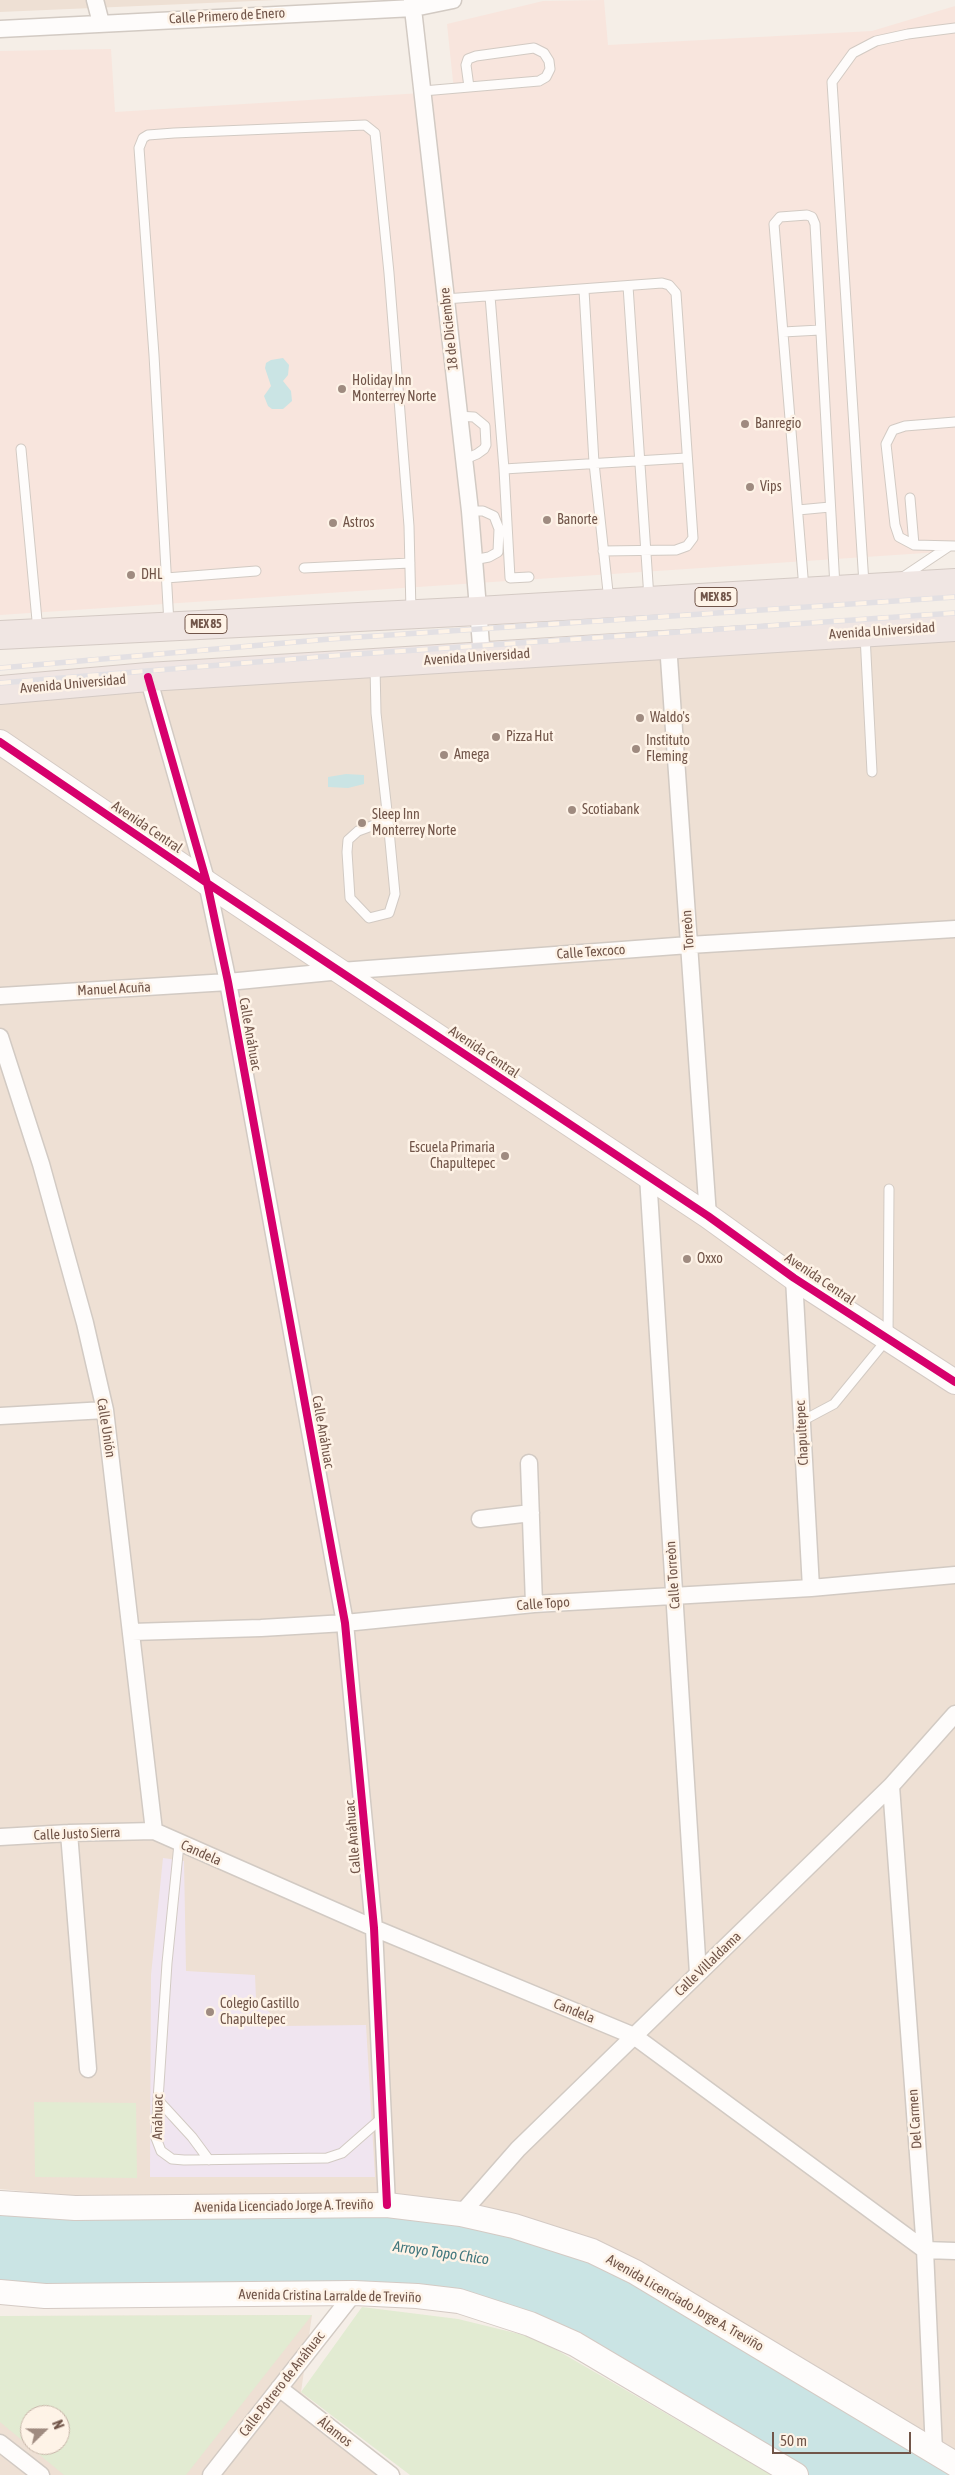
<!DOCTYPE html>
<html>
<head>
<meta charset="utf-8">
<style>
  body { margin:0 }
  #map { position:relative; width:955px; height:2475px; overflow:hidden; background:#f5eee7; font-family:"Asap Condensed",sans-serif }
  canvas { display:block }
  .north { position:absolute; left:20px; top:2405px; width:50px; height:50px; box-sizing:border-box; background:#fef3e7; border:1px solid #c6b4a8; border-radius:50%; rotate:68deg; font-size:14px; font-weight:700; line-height:20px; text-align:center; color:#715549 }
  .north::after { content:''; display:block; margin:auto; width:18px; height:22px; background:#9f8b80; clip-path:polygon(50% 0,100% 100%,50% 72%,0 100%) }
  .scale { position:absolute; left:772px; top:2432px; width:139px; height:22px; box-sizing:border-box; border:2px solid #715549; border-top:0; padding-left:6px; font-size:15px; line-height:18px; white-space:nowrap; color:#715549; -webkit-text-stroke:4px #fef3e7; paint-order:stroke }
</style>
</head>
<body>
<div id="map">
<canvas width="955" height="2475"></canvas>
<div class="north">N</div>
<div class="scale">50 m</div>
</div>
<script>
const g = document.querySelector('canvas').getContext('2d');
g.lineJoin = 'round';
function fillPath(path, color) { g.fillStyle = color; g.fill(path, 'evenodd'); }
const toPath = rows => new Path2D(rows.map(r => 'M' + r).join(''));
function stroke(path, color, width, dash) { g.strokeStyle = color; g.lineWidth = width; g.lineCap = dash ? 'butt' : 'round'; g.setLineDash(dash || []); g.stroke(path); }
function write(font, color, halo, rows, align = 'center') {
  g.font = font + ' "Asap Condensed",sans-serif'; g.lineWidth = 5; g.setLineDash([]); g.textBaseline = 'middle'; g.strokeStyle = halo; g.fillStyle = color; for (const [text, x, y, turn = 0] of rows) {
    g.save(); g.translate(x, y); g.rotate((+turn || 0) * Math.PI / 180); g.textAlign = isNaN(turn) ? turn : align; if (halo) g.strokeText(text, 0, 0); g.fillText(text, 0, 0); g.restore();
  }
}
const residential = toPath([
  [0,0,277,0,0,12],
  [955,641,955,2475,404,2228,0,2189,0,695],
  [312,2315,301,2392,399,2475,0,2475,0,2316],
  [30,2415,60,2415,60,2445,30,2445]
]);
const commercial = toPath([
  [604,0,608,45,872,31,955,6,955,551,0,615,0,51,111,49,115,112,454,91,447,24,543,1]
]);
const education = toPath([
  [163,1858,184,1861,186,1971,255,1975,256,1999,283,2026,366,2025,375,2177,150,2177,151,1975]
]);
const green = toPath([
  [34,2102,136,2103,137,2178,35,2177],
  [362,2307,458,2319,536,2338,772,2475,410,2475,301,2392],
  [312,2315,186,2475,64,2475,0,2422,0,2316],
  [30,2415,60,2415,60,2445,30,2445]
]);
const water = toPath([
  [283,358,289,365,288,375,283,381,291,391,292,401,283,409,272,409,268,406,264,396,271,386,265,368,266,363,271,360],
  [346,774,364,775,364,784,348,788,328,787,328,777],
  [0,2203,387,2205,560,2240,955,2475,796,2475,595,2356,459,2301,0,2292]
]);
const lane = toPath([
  [423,91,539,81,546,77,550,69,549,61,544,53,534,48,476,56,468,59,466,65,469,87],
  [628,286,649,598],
  [584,290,594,463,609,601],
  [490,296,504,469,510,578,529,577],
  [445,299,662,283,669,285,676,293,693,538,687,546,676,550,603,551],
  [783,332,820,330],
  [458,416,474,417,485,426,486,445,484,449,477,454,463,460],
  [955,422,905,426,893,430,886,444,895,525,899,537,914,545,955,546],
  [21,449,38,631],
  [504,469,686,458],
  [910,498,914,545],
  [798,510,830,507],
  [470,511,483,511,494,516,499,529,498,552,489,557,473,560],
  [304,568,410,563],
  [903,577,948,547],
  [166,578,256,571],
  [864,584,832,82,853,53,876,41,908,34,955,28],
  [804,589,774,224,780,217,807,215,812,217,815,224,835,587],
  [169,624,154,355,139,148,143,138,148,135,174,133,365,125,375,133,389,273,409,526,411,612],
  [865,635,872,772],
  [375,666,376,713,388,820,395,894,389,913,369,918,350,898,347,852,348,840,358,831,388,820],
  [802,1421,834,1404,888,1338,889,1189],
  [179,1844,167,1963,158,2100,156,2138,161,2151,172,2159,184,2160,327,2158,342,2153,383,2117],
  [158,2100,192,2137,209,2160]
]);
const street = toPath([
  [95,0,101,23],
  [412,0,470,511,482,657],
  [0,29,414,8,453,0],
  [668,644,708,1216],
  [148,677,207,883,228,982,345,1623,374,1928,387,2205],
  [0,996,228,982,341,971,689,945,955,929],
  [0,1037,41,1164,85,1323,105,1410,154,1831],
  [648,1176,698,1974],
  [794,1278,811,1588],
  [0,1416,105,1410],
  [529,1463,534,1604],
  [480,1519,531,1513],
  [132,1632,261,1628,345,1623,534,1604,811,1588,955,1575],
  [891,1786,925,2250,934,2451],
  [69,1833,88,2069],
  [0,1837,69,1833,154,1831,374,1928,634,2036,925,2250,955,2251],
  [461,2214,518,2149,891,1786,955,1714],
  [279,2388,391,2475],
  [0,2443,41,2475],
  [211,2475,354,2293]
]);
const secondary = toPath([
  [0,742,207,883,708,1216,794,1278,955,1382],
  [0,2203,75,2208,387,2205,461,2214,514,2226,592,2251,635,2272,955,2464],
  [0,2292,45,2296,354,2293,417,2296,459,2301,530,2324,575,2344,796,2475]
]);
const highway = toPath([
  [0,635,478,611,955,583],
  [0,690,148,677,955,627]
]);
const rail = toPath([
  [0,668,330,639,955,597],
  [0,683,330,656,955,613]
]);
const cycleway = toPath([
  [148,677,207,883,228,982,345,1623,374,1928,387,2205],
  [0,742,207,883,708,1216,794,1278,955,1382]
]);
const markers = [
  [342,389,5,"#9f8b80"],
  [745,424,5,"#9f8b80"],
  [750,487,5,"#9f8b80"],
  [547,520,5,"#9f8b80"],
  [333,523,5,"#9f8b80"],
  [131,575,5,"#9f8b80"],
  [640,718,5,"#9f8b80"],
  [496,737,5,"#9f8b80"],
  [636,749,5,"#9f8b80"],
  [444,755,5,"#9f8b80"],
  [572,810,5,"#9f8b80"],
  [362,823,5,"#9f8b80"],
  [505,1156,5,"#9f8b80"],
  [687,1259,5,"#9f8b80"],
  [210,2012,5,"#9f8b80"]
];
const shields = [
  [716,597,42],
  [206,624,42]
];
const shieldNames = [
  ["MEX 85",716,597],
  ["MEX 85",206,624]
];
const streetNames = [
  ["Calle Primero de Enero",227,16,-3],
  ["18 de Diciembre",449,329,-96],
  ["Avenida Universidad",882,631,-4],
  ["Avenida Universidad",477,657,-4],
  ["Avenida Universidad",73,684,-5],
  ["Avenida Central",147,827,34],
  ["Torreòn",688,930,-94],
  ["Calle Texcoco",591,952,-4],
  ["Manuel Acuña",114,989,-3],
  ["Calle Anáhuac",250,1034,80],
  ["Avenida Central",484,1052,34],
  ["Avenida Central",820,1279,34],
  ["Calle Unión",106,1428,81],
  ["Calle Anáhuac",323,1432,80],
  ["Chapultepec",802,1433,-93],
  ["Calle Torreòn",673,1575,-94],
  ["Calle Topo",543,1604,-4],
  ["Calle Justo Sierra",77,1834,-2],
  ["Calle Anáhuac",353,1837,-95],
  ["Candela",201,1853,24],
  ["Calle Villaldama",708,1964,-44],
  ["Candela",574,2011,22],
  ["Anáhuac",158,2117,-89],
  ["Del Carmen",915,2119,-94],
  ["Avenida Licenciado Jorge A. Treviño",284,2206,-1],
  ["Avenida Cristina Larralde de Treviño",330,2296,1],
  ["Avenida Licenciado Jorge A. Treviño",685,2303,30],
  ["Calle Potrero de Anáhuac",282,2384,-52],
  ["Álamos",335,2432,38]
];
const poiNames = [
  ["Holiday Inn",352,381],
  ["Monterrey Norte",352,397],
  ["Banregio",755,424],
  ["Vips",760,487],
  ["Banorte",557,520],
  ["Astros",343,523],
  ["DHL",141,575],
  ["Waldo's",650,718],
  ["Pizza Hut",506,737],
  ["Instituto",646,741],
  ["Fleming",646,757],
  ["Amega",454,755],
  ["Scotiabank",582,810],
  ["Sleep Inn",372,815],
  ["Monterrey Norte",372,831],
  ["Escuela Primaria",495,1148,"right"],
  ["Chapultepec",495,1164,"right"],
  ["Oxxo",697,1259],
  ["Colegio Castillo",220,2004],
  ["Chapultepec",220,2020]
];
const waterNames = [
  ["Arroyo Topo Chico",441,2253,8]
];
fillPath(residential, '#eee0d4');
fillPath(commercial, '#f8e5dd');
fillPath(education, '#f0e5f0');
fillPath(green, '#e2ebd2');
fillPath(water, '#cae4e4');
stroke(lane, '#d2cac3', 11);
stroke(street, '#d2cac3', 19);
stroke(secondary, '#d4cac4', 26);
stroke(highway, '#d4cac4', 30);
stroke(lane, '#fefcfb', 9);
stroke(street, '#fefcfb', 16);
stroke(secondary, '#fefcfb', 24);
stroke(highway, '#f0e6e3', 28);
stroke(rail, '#e3e0e3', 5.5);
stroke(rail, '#fef3e7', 4, [11]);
stroke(cycleway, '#d6006c', 8);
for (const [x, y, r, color] of markers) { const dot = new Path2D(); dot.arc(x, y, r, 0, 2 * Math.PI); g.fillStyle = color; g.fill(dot); stroke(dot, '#fef3e7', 2); }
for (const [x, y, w] of shields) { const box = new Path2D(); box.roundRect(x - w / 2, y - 9.5, w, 19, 4); g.fillStyle = '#fef3e7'; g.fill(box); stroke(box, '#715549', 1); }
write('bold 12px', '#715549', null, shieldNames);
write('14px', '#715549', '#fef3e7', streetNames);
write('14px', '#715549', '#fef3e7', poiNames, 'left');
write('italic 15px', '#41777d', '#fef3e7', waterNames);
</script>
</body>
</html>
